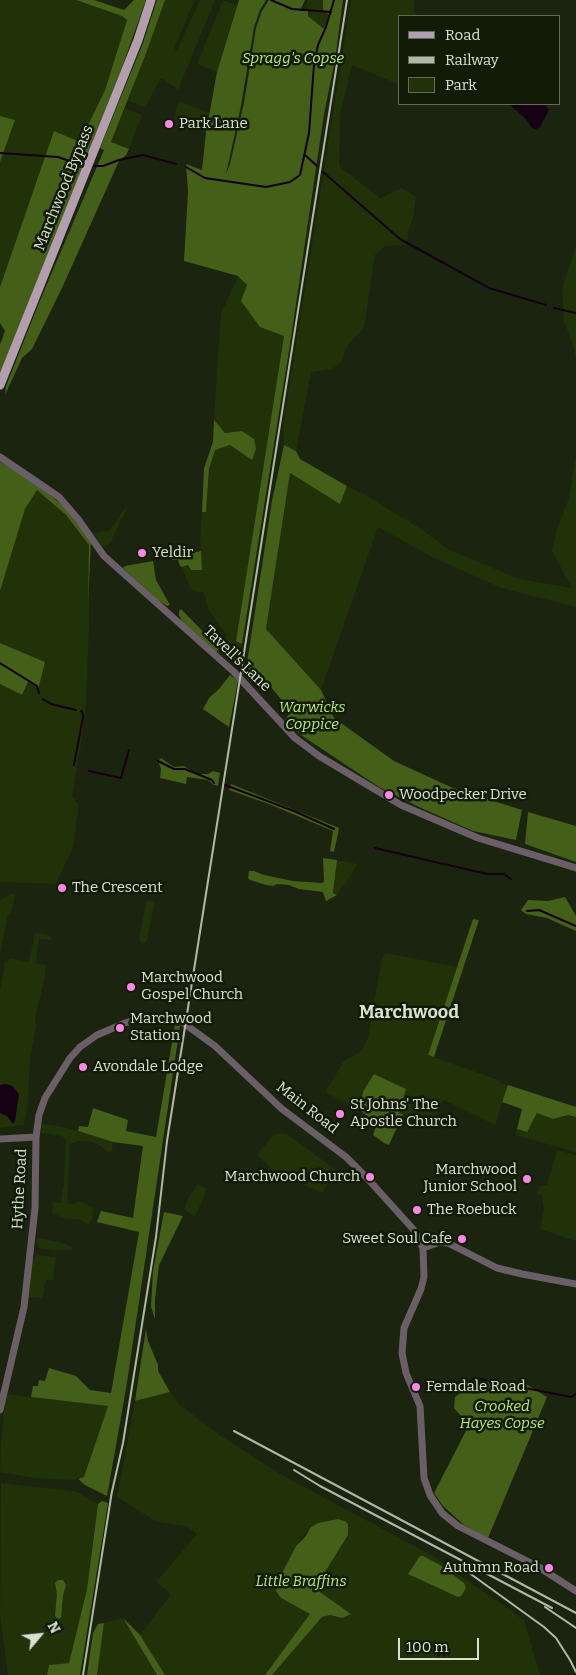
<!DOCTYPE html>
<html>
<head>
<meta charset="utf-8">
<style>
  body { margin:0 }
  #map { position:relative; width:576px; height:1675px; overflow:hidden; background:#1b240f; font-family:Bitter,serif }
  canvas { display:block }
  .legend { position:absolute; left:398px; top:15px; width:162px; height:90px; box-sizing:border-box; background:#121b06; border:1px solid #626a58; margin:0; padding:6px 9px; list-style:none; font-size:15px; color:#d9e0d2 }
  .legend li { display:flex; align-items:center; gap:10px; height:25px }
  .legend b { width:25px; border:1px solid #626a58 }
  .north { position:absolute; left:15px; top:1610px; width:50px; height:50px; -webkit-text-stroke:4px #121b06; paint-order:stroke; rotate:62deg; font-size:14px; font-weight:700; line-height:20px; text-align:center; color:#d9e0d2 }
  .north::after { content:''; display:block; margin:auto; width:18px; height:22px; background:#d9e0d2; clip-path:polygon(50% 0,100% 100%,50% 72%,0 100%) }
  .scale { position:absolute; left:398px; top:1638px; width:81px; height:22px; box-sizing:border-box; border:2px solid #d9e0d2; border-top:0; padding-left:6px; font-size:15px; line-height:18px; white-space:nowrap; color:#d9e0d2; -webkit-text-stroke:4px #121b06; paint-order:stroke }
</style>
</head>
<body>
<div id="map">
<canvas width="576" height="1675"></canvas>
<ul class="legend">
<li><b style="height:6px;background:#b39eaf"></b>Road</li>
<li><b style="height:6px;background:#b1b8a8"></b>Railway</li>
<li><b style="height:14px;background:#213108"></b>Park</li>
</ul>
<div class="north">N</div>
<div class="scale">100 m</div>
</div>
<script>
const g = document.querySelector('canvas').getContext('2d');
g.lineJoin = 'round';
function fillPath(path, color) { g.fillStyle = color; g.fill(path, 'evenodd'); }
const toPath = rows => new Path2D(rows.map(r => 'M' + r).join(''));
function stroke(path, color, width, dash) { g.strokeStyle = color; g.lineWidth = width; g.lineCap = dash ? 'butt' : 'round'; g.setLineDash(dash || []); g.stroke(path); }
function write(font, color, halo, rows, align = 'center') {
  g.font = font + ' Bitter,serif'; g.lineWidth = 5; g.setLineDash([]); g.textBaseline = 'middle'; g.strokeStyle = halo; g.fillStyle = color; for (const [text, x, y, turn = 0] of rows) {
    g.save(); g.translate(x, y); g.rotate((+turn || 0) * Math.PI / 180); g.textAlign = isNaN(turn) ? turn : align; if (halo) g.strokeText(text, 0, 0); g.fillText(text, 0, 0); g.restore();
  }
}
const green = toPath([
  [0,0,76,0,123,16,127,20,105,90,80,143,54,131,0,287,0,161,15,120,0,116],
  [165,0,195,0,173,50,176,52,200,0,215,0,178,90,161,78,145,108,128,100],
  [223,0,237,5,217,72,197,64],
  [307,0,323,0,323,10,329,15,324,29,308,16],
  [351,0,414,0,414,12,418,16,400,16,400,85,352,65,340,115,339,166,380,198,401,188,416,196,413,218,409,229,406,245,385,246,375,255,364,328,348,344,341,363,332,369,311,372,296,451,284,445,283,426],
  [179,101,210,113,206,132,177,129,175,113],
  [125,108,142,115,129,149,111,142],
  [576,246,576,358,573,345,564,321,562,289],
  [238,276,247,285,284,336,236,641,242,644,238,669,217,651,227,636,208,609,204,592,197,592,190,588,182,567,188,565,202,569,200,541,202,512,206,512,209,469,215,450,230,445,256,449,253,439,242,431,225,433,214,420,218,352,221,314],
  [576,455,576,607,501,588,432,557,378,527,321,690,266,629,290,473,339,503,347,486,362,493,418,527,448,549,519,579,572,588,552,551,557,529,569,498],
  [37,489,66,515,89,545,89,630,86,703,82,737,72,797,79,804,73,847,56,884,0,882,0,684,22,695,28,682,37,686,38,688,45,662,0,643,0,591,25,509],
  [125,508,127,508,111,541,107,546,102,546,94,533,110,530],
  [337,860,357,864,347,882,337,895,333,893],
  [13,893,15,894,11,915,8,915,0,955,0,900],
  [149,900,154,902,154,906,147,941,143,944,139,940,146,902],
  [35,932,51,936,52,940,39,939,36,963,46,965,44,981,35,1019,36,1026,30,1058,28,1102,24,1125,0,1128,0,990,5,961,8,962,9,958,29,962],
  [386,953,457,967,428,1055,501,1081,500,1083,508,1085,495,1125,444,1100,440,1104,433,1124,398,1113,361,1097,358,1109,325,1092,344,1061,360,1052,368,1038,382,958],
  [537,1113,553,1119,568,1115,576,1117,576,1152,515,1135,517,1129,527,1132],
  [42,1124,64,1127,113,1142,112,1150,109,1153,101,1146,93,1142,79,1141,70,1144,67,1200,68,1203,72,1204,79,1201,94,1208,92,1220,88,1225,81,1220,63,1218,52,1213,53,1203,61,1203,64,1182,66,1140,62,1136,41,1133],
  [279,1133,287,1134,336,1170,322,1193,296,1181,277,1175,257,1154,274,1135],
  [557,1150,576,1155,576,1241,540,1229,544,1210,542,1196,537,1193,540,1186,547,1185],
  [197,1184,207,1189,195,1217,185,1210,186,1203],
  [37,1238,60,1242,70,1246,72,1248,72,1250,53,1250,39,1248,37,1244],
  [37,1255,56,1257,53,1280,46,1280,42,1298,28,1297,32,1261],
  [170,1392,179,1404,218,1434,282,1475,433,1556,524,1620,540,1675,272,1675,322,1617,330,1615,342,1618,351,1614,320,1592,325,1572,348,1535,348,1524,345,1521,338,1519,318,1523,306,1533,296,1546,278,1583,276,1591,281,1598,311,1614,265,1675,165,1675,140,1635,171,1594,156,1582,197,1534,186,1526,157,1522,117,1497,135,1401],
  [6,1394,108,1406,84,1477,73,1480,35,1478,0,1472,1,1441],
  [1,1483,75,1491,98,1504,87,1589,69,1663,49,1665,47,1675,8,1675,0,1614],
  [123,1618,157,1675,97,1675,104,1623]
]);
const forest = toPath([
  [76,0,94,0,124,10,134,0,146,0,121,70,0,375,0,345,5,331,0,323,0,287,54,131,80,142,105,90,127,20,122,16],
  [157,0,165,0,145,56,111,142,129,149,126,155,119,161,62,288,32,349,22,358,5,395,6,386,39,303,104,150,100,148,143,43],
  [239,0,266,0,260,10,254,27,241,106,226,174,230,164,244,103,256,28,262,11,269,0,305,0,300,11,308,11,308,16,324,29,329,15,323,10,323,0,343,0,335,60,324,114,291,338,242,644,236,641,284,336,260,327,241,301,247,285,238,276,184,261,188,191,186,164,202,170,206,132,217,72],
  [0,116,15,120,0,162],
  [214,420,225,433,242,431,254,439,256,449,252,460,230,445,215,450,209,469,206,512,202,512,204,468,213,442],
  [284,445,296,451,300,459,347,486,340,504,290,473,266,629,321,690,334,718,394,761,453,788,522,810,516,840,473,831,419,807,379,787,301,735,285,720,291,711,259,673,251,682,245,676,272,501],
  [0,462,29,477,64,507,91,540,88,604,89,545,66,515,37,490,25,509,0,591],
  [201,551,202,570,191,570,188,565,182,567,180,566,178,560,172,560,172,557],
  [153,561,156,580,170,605,167,606,158,600,123,568,125,566],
  [181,609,219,648,216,653,182,621,179,615,179,611],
  [0,643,45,662,38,690,37,686,28,682,22,695,0,684],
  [230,675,238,681,229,727,203,709,209,698,219,689],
  [161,758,174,767,184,766,197,774,208,774,213,771,220,773,218,786,214,785,208,780,187,777,186,784,160,778,161,769,158,761],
  [231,784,339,828,334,852,330,851,333,831,269,804,229,790],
  [528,812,576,826,576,862,525,844],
  [323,858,337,860,333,893,337,895,326,901,323,892,299,889,289,885,277,884,273,886,266,885,250,880,248,878,249,871,254,871,264,875,293,881,322,883,324,882],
  [565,897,576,916,576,931,547,918,526,914,521,910,528,900,548,901],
  [473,919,479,920,434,1057,428,1055],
  [175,1025,180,1026,126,1389,107,1496,85,1485,78,1479,84,1477,108,1406,31,1397,33,1386,38,1386,39,1380,45,1381,49,1368,76,1376,90,1390,111,1393,139,1232,97,1222,101,1211,133,1218,143,1146,113,1142,78,1131,79,1126,88,1127,93,1108,128,1120,126,1131,156,1137],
  [374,1074,406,1089,399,1113,403,1114,389,1145,384,1143,373,1135,377,1123,358,1109,364,1090],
  [508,1085,576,1107,576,1117,568,1115,553,1119,537,1113,527,1132,517,1129,522,1109,502,1102],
  [164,1212,183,1216,159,1265,155,1299,155,1319,151,1307,153,1271],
  [146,1329,148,1341,158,1365,158,1371,170,1392,135,1401],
  [489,1379,526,1384,547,1397,488,1538,464,1525,443,1506,434,1493,469,1425,454,1408,455,1397,470,1386],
  [102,1501,108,1503,80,1675,47,1675,49,1665,69,1663,87,1589,98,1504],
  [338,1519,345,1521,348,1524,348,1535,325,1572,320,1592,351,1614,342,1618,330,1615,322,1617,272,1675,265,1675,310,1614,281,1598,276,1591,280,1577,296,1546,305,1537,311,1527,318,1523],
  [420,1556,423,1556,440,1565,464,1583,466,1588,461,1596,458,1597,408,1574],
  [58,1580,63,1580,66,1585,63,1596,61,1617,59,1619,56,1618,55,1615,57,1594,55,1583],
  [123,1618,140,1635,165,1675,157,1675],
  [104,1623,97,1675,87,1675,93,1633,98,1624]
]);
const water = toPath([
  [509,104,544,104,549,110,540,127,536,129,532,128,526,119],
  [0,1085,6,1084,12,1086,19,1094,15,1121,13,1124,7,1116,0,1113]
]);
const stream = toPath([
  [271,0,292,9,331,12],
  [0,153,58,157,75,163,84,165],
  [305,155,317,166],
  [91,166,103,166,119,160,143,155,176,164],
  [186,167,205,178,266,187,290,182,300,175,309,133,314,64,318,45,326,27,334,0],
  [323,172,400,239,489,288,546,305],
  [554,308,576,313],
  [0,663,37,686,39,693],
  [43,699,51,704,76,710],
  [158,761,174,769,185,769,212,780,214,783],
  [74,765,83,717,82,711,81,711],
  [89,771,121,778,129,750],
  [225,785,294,811,334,829],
  [375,848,487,874,504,874,511,879],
  [527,911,539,910,576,926],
  [463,1386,475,1378,571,1397,576,1394]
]);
const tertiary = toPath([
  [0,457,59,497,78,519,104,556,234,672,295,738,319,756,401,805,478,838,576,868],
  [0,1139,36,1137],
  [423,1248,440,1242,448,1243,497,1268,522,1274,576,1284],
  [0,1410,24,1307,35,1208,36,1137,39,1115,45,1098,70,1058,80,1047,97,1035,125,1023,142,1018,160,1018,182,1022,215,1046,282,1109,346,1157,367,1178,413,1229,423,1248,424,1277,421,1289,404,1328,402,1353,406,1373,420,1406,424,1478,430,1495,442,1513,458,1526,537,1566,576,1591]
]);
const primary = toPath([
  [0,385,138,40,151,0]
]);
const rail = toPath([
  [234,1431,576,1613],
  [294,1470,320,1486,552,1608],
  [111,1496,123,1443,156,1237,167,1141,347,0],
  [461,1567,544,1627,556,1638,570,1660,576,1672],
  [545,1607,576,1628],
  [83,1675,112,1491]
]);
const markers = [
  [169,124,5,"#fa87e7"],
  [142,553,5,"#fa87e7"],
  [389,795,5,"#fa87e7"],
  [62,888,5,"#fa87e7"],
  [131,987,5,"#fa87e7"],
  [120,1028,5,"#fa87e7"],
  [83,1067,5,"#fa87e7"],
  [340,1114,5,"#fa87e7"],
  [370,1177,5,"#fa87e7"],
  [527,1179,5,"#fa87e7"],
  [417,1210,5,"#fa87e7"],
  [462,1239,5,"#fa87e7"],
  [416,1387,5,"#fa87e7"],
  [549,1568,5,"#fa87e7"]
];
const parkNames = [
  ["Spragg's Copse",293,59],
  ["Warwicks",312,708],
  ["Coppice",312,725],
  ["Crooked",502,1407],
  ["Hayes Copse",502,1424],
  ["Little Braffins",301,1582]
];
const poiNames = [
  ["Park Lane",179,124],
  ["Yeldir",152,553],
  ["Woodpecker Drive",399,795],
  ["The Crescent",72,888],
  ["Marchwood",141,978],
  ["Gospel Church",141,995],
  ["Marchwood",130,1019],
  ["Station",130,1036],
  ["Avondale Lodge",93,1067],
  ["St Johns' The",350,1105],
  ["Apostle Church",350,1122],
  ["Marchwood",517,1170,"right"],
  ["Junior School",517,1187,"right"],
  ["Marchwood Church",360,1177,"right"],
  ["The Roebuck",427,1210],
  ["Sweet Soul Cafe",452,1239,"right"],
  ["Ferndale Road",426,1387],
  ["Autumn Road",539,1568,"right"]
];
const streetNames = [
  ["Marchwood Bypass",64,188,-68],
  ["Tavell's Lane",237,659,44],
  ["Main Road",307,1108,38],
  ["Hythe Road",20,1189,-87]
];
const quarterNames = [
  ["Marchwood",409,1013]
];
fillPath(green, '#213108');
fillPath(forest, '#445f18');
fillPath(water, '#160013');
stroke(stream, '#160013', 2);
stroke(tertiary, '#6a5f67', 7);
stroke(primary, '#b39eaf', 9);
stroke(rail, '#b1b8a8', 2);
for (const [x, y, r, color] of markers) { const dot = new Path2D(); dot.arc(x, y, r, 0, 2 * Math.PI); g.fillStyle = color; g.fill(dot); stroke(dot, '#121b06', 2); }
write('italic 15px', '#b7ea73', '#121b06', parkNames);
write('15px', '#d9e0d2', '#121b06', poiNames, 'left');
write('15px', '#d9e0d2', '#121b06', streetNames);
write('bold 18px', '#d9e0d2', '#121b06', quarterNames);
</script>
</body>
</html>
